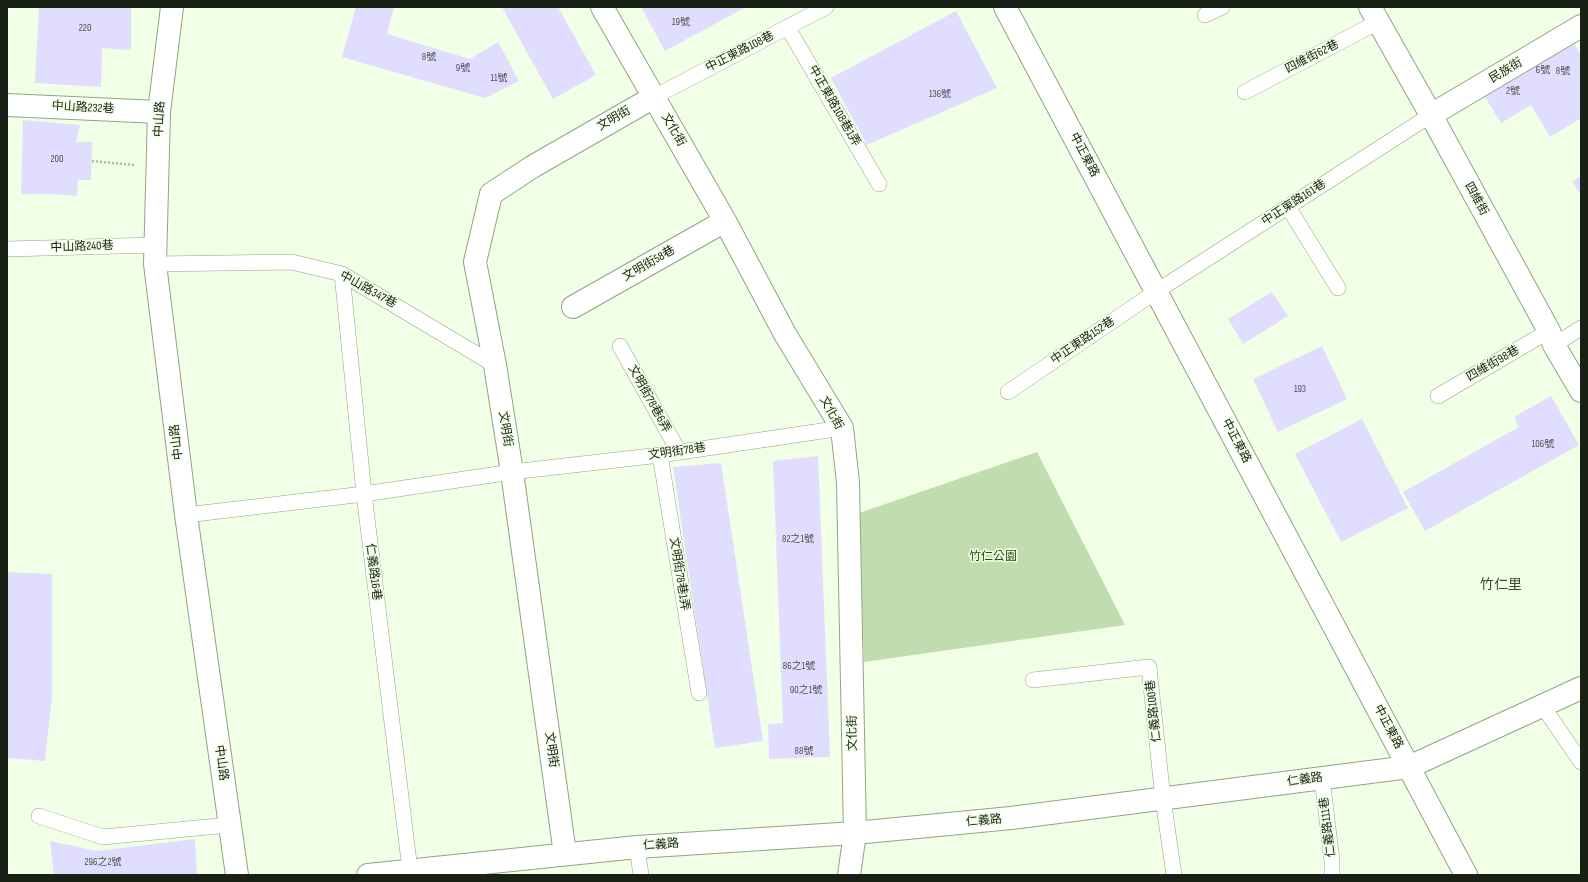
<!DOCTYPE html>
<html>
<head>
<meta charset="utf-8">
<style>
  body { margin:0 }
  #map { position:relative; width:1588px; height:882px; overflow:hidden; background:#f0ffe6; font-family:"Sofia Sans Condensed",sans-serif }
  canvas { display:block }
  .frame { position:absolute; inset:0; border:8px solid #192015; pointer-events:none }
</style>
</head>
<body>
<div id="map">
<canvas width="1588" height="882"></canvas>
<div class="frame"></div>
</div>
<script>
const g = document.querySelector('canvas').getContext('2d');
g.lineJoin = 'round';
function fillPath(path, color) { g.fillStyle = color; g.fill(path, 'evenodd'); }
const toPath = rows => new Path2D(rows.map(r => 'M' + r).join(''));
function stroke(path, color, width, dash) { g.strokeStyle = color; g.lineWidth = width; g.lineCap = dash ? 'butt' : 'round'; g.setLineDash(dash || []); g.stroke(path); }
function write(font, color, halo, rows, align = 'center') {
  g.font = font + ' "Sofia Sans Condensed","Noto Sans TC",sans-serif'; g.lineWidth = 3; g.setLineDash([]); g.textBaseline = 'middle'; g.strokeStyle = halo; g.fillStyle = color; for (const [text, x, y, turn = 0] of rows) {
    g.save(); g.translate(x, y); g.rotate((+turn || 0) * Math.PI / 180); g.textAlign = isNaN(turn) ? turn : align; if (halo) g.strokeText(text, 0, 0); g.fillText(text, 0, 0); g.restore();
  }
}
const green = toPath([
  [1037,452,1125,625,864,662,859,513]
]);
const building = toPath([
  [39,7,131,7,131,50,102,48,101,87,35,83],
  [356,7,394,7,387,34,470,59,498,42,519,81,485,98,342,57],
  [502,7,558,7,596,75,553,99],
  [641,7,746,7,665,51],
  [956,11,997,88,867,145,831,78],
  [1571,39,1581,55,1581,118,1550,137,1531,105,1501,123,1483,94],
  [23,120,80,125,76,142,92,142,91,180,78,180,77,196,52,194,21,194],
  [1581,176,1581,196,1572,181],
  [1272,292,1288,316,1243,344,1228,319],
  [1322,346,1347,399,1278,432,1253,379],
  [1551,396,1579,445,1425,531,1403,492,1519,427,1514,417],
  [1362,419,1408,508,1341,542,1295,454],
  [818,456,830,757,769,759,768,724,783,723,773,461],
  [721,463,763,741,715,748,673,467],
  [7,572,52,574,52,696,45,761,7,758],
  [195,839,197,875,54,875,50,841,97,851]
]);
const path = toPath([
  [92,161,134,165]
]);
const service = toPath([
  [1205,15,1222,7],
  [788,28,879,184],
  [1245,92,1378,22],
  [654,97,826,7],
  [1288,207,1338,288],
  [7,249,156,245],
  [155,264,292,262,342,274,495,365],
  [342,274,364,494,410,870],
  [1554,345,1581,328],
  [620,346,679,452],
  [1008,392,1157,291,1431,115],
  [1438,396,1549,331],
  [660,455,699,693],
  [186,515,364,494,512,472,660,455,842,428],
  [1033,680,1149,667,1163,799,1174,875],
  [1542,705,1581,762],
  [1322,778,1332,861,1332,875],
  [39,816,103,837,229,825],
  [637,847,641,875]
]);
const minor = toPath([
  [602,7,725,221,785,334,842,428,848,483,855,833,849,875],
  [1370,7,1431,115,1549,331,1554,345,1581,391],
  [7,105,159,112],
  [1431,115,1581,26],
  [573,307,725,221],
  [565,854,512,472,495,365,475,262,491,194,532,167,654,97]
]);
const tertiary = toPath([
  [172,7,159,112,155,264,186,515,237,875],
  [368,875,637,847,855,833,1011,818,1409,767,1581,688]
]);
const secondary = toPath([
  [1005,7,1466,875]
]);
const numberNames = [
  ["19號",681,22],
  ["220",85,28],
  ["8號",429,57],
  ["9號",463,68],
  ["6號",1543,70],
  ["8號",1563,71],
  ["11號",499,78],
  ["2號",1513,91],
  ["136號",940,94],
  ["200",57,159],
  ["193",1300,389],
  ["106號",1543,444],
  ["82之1號",798,539],
  ["86之1號",799,666],
  ["90之1號",806,690],
  ["88號",804,751],
  ["296之2號",103,862]
];
const streetNames = [
  ["中正東路108巷",740,52,-27],
  ["四維街62巷",1312,57,-27],
  ["民族街",1506,71,-31],
  ["中正東路108巷1弄",834,106,60],
  ["中山路232巷",83,108,3],
  ["中山路",160,119,-87],
  ["文明街",614,119,-30],
  ["文化街",673,130,60],
  ["中正東路",1084,155,62],
  ["四維街",1476,199,61],
  ["中正東路161巷",1294,203,-33],
  ["中山路240巷",82,247,-2],
  ["文明街58巷",649,264,-30],
  ["中山路347巷",368,290,29],
  ["中正東路152巷",1083,341,-34],
  ["四維街98巷",1493,364,-30],
  ["文明街78巷6弄",649,399,61],
  ["文化街",831,413,61],
  ["文明街",505,429,81],
  ["中正東路",1236,441,62],
  ["中山路",177,442,-97],
  ["文明街78巷",677,452,-8],
  ["仁義路16巷",373,572,83],
  ["文明街78巷1弄",679,574,81],
  ["仁義路100巷",1154,711,-96],
  ["中正東路",1388,727,62],
  ["文化街",853,733,-91],
  ["文明街",551,750,82],
  ["中山路",221,763,82],
  ["仁義路",1305,780,-8],
  ["仁義路",984,821,-5],
  ["仁義路111巷",1328,827,-97],
  ["仁義路",661,845,-4]
];
const parkNames = [
  ["竹仁公園",993,557]
];
const quarterNames = [
  ["竹仁里",1501,585]
];
fillPath(green, '#c1ddaf');
fillPath(building, '#e1ddfe');
stroke(service, '#92a386', 16);
stroke(minor, '#92a386', 24);
stroke(tertiary, '#92a386', 24);
stroke(secondary, '#92a386', 24);
stroke(path, '#abb8a3', 2.5, [2, 2]);
stroke(service, '#fff', 15);
stroke(minor, '#fff', 22);
stroke(tertiary, '#fff', 22);
stroke(secondary, '#fff', 22);
write('10px', '#4b4f4f', null, numberNames);
write('12px', '#192015', '#f0ffe6', streetNames);
write('12px', '#2b4713', '#f0ffe6', parkNames);
write('14px', '#3b4a31', '#f0ffe6', quarterNames);
</script>
</body>
</html>
